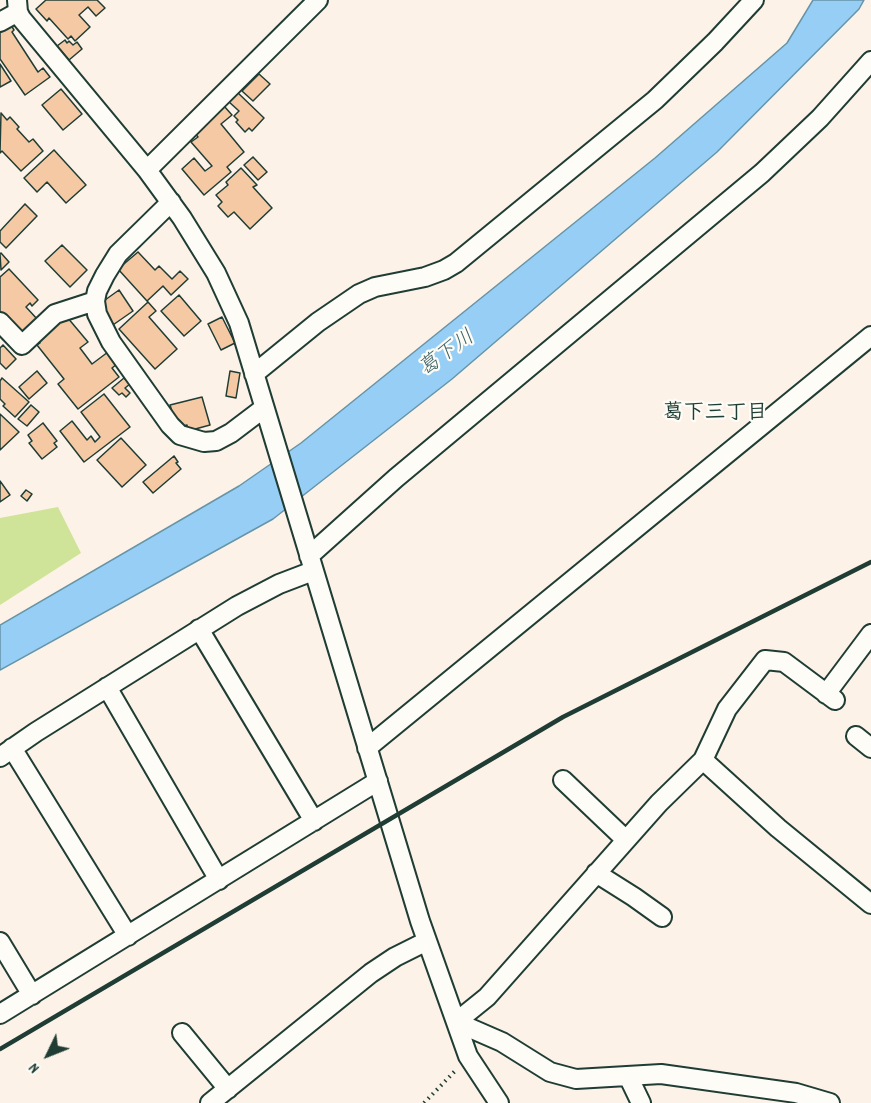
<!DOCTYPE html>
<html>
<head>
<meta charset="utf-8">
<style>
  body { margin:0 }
  #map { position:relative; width:871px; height:1103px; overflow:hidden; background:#fcf2e7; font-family:Dekko,sans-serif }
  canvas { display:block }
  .north { position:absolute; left:18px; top:1025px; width:60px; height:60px; -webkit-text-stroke:4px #fdfcf7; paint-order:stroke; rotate:227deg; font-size:16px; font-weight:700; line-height:24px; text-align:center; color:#1f3d34 }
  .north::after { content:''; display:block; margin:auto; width:21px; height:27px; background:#1f3d34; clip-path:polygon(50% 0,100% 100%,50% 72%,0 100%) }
</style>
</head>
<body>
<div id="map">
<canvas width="871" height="1103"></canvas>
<div class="north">N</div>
</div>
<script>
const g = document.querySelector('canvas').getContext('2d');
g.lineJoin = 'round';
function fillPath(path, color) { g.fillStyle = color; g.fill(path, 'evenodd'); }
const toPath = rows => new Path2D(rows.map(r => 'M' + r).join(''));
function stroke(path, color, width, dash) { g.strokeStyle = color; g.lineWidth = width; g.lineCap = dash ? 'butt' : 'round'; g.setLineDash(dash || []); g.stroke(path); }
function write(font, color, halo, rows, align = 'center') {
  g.font = font + ' Dekko,"Klee One",sans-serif'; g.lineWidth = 4.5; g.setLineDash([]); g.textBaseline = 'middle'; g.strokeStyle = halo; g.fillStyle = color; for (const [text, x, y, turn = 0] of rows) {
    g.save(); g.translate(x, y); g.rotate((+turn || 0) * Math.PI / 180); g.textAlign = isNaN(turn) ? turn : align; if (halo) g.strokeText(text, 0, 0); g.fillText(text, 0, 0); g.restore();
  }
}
const green = toPath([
  [58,507,81,553,0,605,0,518]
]);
const water = toPath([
  [813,0,864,0,859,9,717,152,452,379,273,519,0,670,0,625,239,486,301,443,655,158,787,43,813,0]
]);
const building = toPath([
  [46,0,97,0,105,8,96,16,88,7,79,15,90,27,75,41,71,36,68,39,49,18,47,21,36,9,46,0],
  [11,25,14,30,12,32,38,72,43,68,50,77,25,95,0,59,0,33,11,25],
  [65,40,67,43,69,41,73,45,77,42,82,49,69,60,57,46,65,40],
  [0,64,11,81,0,87,0,64],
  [259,74,270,84,253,101,242,91,259,74],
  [61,89,82,114,63,130,42,105,61,89],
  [237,92,264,118,252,131,249,128,245,132,236,122,238,120,234,116,239,111,228,101,237,92],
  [224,106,232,115,221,124,244,152,227,167,231,172,204,195,182,169,194,158,205,171,212,166,191,142,198,137,194,132,224,106],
  [1,113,7,120,10,117,19,127,17,129,29,142,33,139,43,151,21,171,2,151,0,153,1,113],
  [54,150,86,185,66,203,47,182,37,192,24,178,54,150],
  [253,157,267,172,258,180,244,165,253,157],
  [241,168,257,185,253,187,272,208,250,229,234,212,228,217,218,206,222,202,216,195,228,185,226,182,241,168],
  [25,204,37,216,6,248,0,242,0,231,25,204],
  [62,245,87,270,70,287,45,261,62,245],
  [138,252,155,270,159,266,172,279,180,271,188,279,171,295,163,286,147,301,118,269,138,252],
  [1,253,9,262,1,270,0,254,1,253],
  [9,269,38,300,32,306,30,303,26,307,38,320,17,339,0,318,0,277,9,269],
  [119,290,133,311,110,327,98,305,119,290],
  [179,295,201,321,184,336,161,311,179,295],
  [148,302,156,311,149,317,177,349,155,369,119,329,148,302],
  [67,317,88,342,80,348,92,364,108,352,117,364,112,368,119,377,78,409,58,384,64,379,37,345,40,343,38,340,67,317],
  [222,317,235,343,221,350,208,324,222,317],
  [3,345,16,359,6,369,0,363,0,348,3,345],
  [37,371,47,383,29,399,19,387,37,371],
  [230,371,240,373,236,398,226,396,230,371],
  [2,378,29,402,15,417,3,406,5,404,0,399,0,381,2,378],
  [124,378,130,384,125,388,130,393,126,397,122,393,119,395,112,388,124,378],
  [104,394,130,427,84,462,60,431,72,421,87,440,91,436,95,442,100,437,81,412,104,394],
  [202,397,210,425,188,431,187,425,180,427,178,420,175,421,170,405,202,397],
  [31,405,39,412,27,426,18,419,31,405],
  [0,414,19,432,0,450,0,414],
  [43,423,57,441,54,443,57,447,42,459,29,443,32,441,28,435,43,423],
  [121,438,146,465,122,487,97,460,121,438],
  [174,456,178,462,176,463,181,469,153,493,143,482,174,456],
  [0,481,10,495,0,502,0,481],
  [26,490,32,494,27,501,21,496,26,490]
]);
const path = toPath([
  [424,1103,455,1071]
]);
const minor = toPath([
  [17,0,18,12,21,18,147,170,182,218,216,273,239,323,420,921,468,1056,499,1103],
  [0,22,18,12],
  [147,170,318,0],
  [171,202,118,254,105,275,97,291,95,301,97,314,111,342,170,425,180,435,204,442,216,441,231,433,264,408],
  [0,322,22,345,55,314,95,301],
  [254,374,318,322,359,294,375,287,425,277,444,270,456,263,655,100,715,42,754,0],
  [309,556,396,478,762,173,820,118,871,61],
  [199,629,314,821],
  [107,687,219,880],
  [826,694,871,634],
  [856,736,871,748],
  [12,748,128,936],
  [367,748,871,336],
  [0,757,36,732,237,606,279,584,313,571],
  [703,760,778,828,871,904],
  [563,780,626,840],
  [596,873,634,897,662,917],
  [0,942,32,995],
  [0,1014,378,781],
  [182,1033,228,1089],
  [628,1076,641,1103],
  [210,1103,371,973,395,957,427,941],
  [830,1103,796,1093,661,1074,576,1079,550,1072,502,1042,456,1022,487,997,659,803,703,760,727,709,765,660,784,662,835,700]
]);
const rail = toPath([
  [0,1049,563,717,871,562]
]);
const waterNames = [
  ["葛下川",448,355,-36]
];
const neighbourhoodNames = [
  ["葛下三丁目",715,415]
];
fillPath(green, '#d0e499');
fillPath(water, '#96cef5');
stroke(water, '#6694a8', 1.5);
fillPath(building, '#f6c9a5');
stroke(building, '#1f3d34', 1.5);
stroke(minor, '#1f3d34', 22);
stroke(path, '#1f3d34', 4, [1.5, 4.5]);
stroke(minor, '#fdfcf7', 18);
stroke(rail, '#1f3d34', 4.5);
write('italic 21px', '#3d6164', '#fdfcf7', waterNames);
write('bold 21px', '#1f3d34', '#fdfcf7', neighbourhoodNames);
</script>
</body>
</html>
